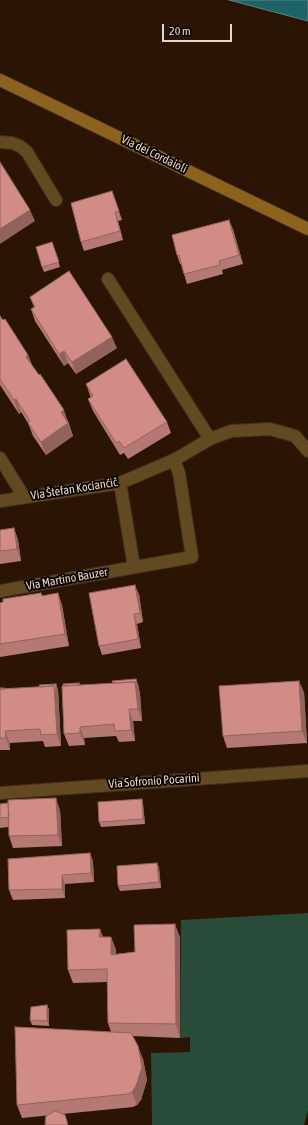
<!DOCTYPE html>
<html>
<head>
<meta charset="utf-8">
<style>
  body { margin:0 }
  #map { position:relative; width:308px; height:1125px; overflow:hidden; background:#2b1403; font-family:"Asap Condensed",sans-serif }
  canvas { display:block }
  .scale { position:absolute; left:162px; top:24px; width:70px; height:18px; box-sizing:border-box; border:2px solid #e5d5ca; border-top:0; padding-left:5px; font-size:12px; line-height:14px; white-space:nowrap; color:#e5d5ca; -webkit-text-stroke:3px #0c0401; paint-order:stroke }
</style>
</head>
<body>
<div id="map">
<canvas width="308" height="1125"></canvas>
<div class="scale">20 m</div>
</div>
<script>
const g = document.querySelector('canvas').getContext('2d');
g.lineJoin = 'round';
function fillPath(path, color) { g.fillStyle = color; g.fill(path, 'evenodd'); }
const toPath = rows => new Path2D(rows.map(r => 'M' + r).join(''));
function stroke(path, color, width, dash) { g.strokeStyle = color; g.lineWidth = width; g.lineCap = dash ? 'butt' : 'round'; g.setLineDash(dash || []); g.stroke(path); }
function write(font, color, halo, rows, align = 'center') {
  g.font = font + ' "Asap Condensed",sans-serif'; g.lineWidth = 4; g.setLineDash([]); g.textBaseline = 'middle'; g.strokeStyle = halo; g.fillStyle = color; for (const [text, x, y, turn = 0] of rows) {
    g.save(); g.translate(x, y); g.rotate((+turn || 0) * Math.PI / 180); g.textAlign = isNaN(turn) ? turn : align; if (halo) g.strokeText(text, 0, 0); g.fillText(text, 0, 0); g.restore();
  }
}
const green = toPath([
  [308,913,308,1110,304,1125,152,1125,151,1053,190,1052,190,1037,180,1038,181,920]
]);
const water = toPath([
  [229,0,308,0,308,21,229,0]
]);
const street = toPath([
  [0,142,12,143,20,146,27,152,56,200],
  [108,279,210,439],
  [0,458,24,497],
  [120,483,134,567],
  [0,501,120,483,174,460,210,439,231,431,270,429,295,436,308,451],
  [0,591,192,557,179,473,174,460],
  [0,793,308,771]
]);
const secondary = toPath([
  [0,80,308,229]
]);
const wall = toPath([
  [112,191,122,220,118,221,123,240,84,251,81,242],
  [233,229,243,264,222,270,223,274,187,284,181,264,180,264,177,255],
  [52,242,60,267,44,272,42,267],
  [30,297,117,348,76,374,68,363,64,366,35,321,31,309,34,307],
  [0,316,28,355,33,367,69,423,69,424,73,436,46,455,33,436,28,423,21,412,19,414,0,385],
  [86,384,167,422,171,433,128,459,124,453,120,455,93,411,88,399,91,398],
  [14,528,18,540,21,561,0,564,0,530],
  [58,593,62,605,69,646,0,657,0,603],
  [139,594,143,622,137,624,141,648,102,655,99,646],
  [79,683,80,685,138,684,140,694,142,721,133,721,135,741,119,742,116,736,84,738,85,745,69,746,64,734,63,686],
  [0,688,5,689,58,689,61,746,45,747,43,741,10,743,10,750,0,750],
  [304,692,307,743,227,748,223,736],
  [142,799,143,804,145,824,101,827,99,822],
  [0,804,60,810,62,846,13,848,9,836,9,827,0,828],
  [90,853,93,862,94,882,65,884,65,898,13,900,9,890],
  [157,863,159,868,161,888,120,891,118,886],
  [100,929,103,937,111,937,116,950,116,954,135,952,180,937,180,1038,132,1036,143,1059,147,1080,141,1100,137,1105,133,1107,22,1118,17,1105,111,1032,108,1023,107,982,73,983,68,970],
  [47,1005,49,1010,49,1026,32,1025,30,1020]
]);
const shadedWall = toPath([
  [30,210,35,221,0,244,0,229],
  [115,212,118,221,123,240,120,231],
  [229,220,233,229,243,264,239,255],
  [112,337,117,348,76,374,72,362],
  [64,351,68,363,64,366,59,354],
  [28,355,33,368,26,357],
  [16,399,21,412,19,414,14,400],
  [64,410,73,436,46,455,41,442,61,412],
  [14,528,18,540,21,561,17,549],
  [135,585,139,594,143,622,140,613],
  [58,593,62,605,69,646,65,634],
  [134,614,137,624,141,648,138,639],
  [136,679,138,684,140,694,142,721,138,709,135,682],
  [299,681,304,692,307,743,302,731],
  [56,684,58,689,61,746,57,734,54,686],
  [129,709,133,721,135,741,131,730],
  [80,727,84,738,85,745,80,733],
  [5,731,10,743,10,750,6,738],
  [56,798,60,810,62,846,58,835],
  [142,799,143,804,145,824,143,819],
  [90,853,93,862,94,882,91,873],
  [157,863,159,868,161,888,159,882],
  [62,875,65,884,65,898,62,889],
  [175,924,180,937,180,1038,176,1024],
  [100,929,105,942,99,937],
  [111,937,116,950,116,968,111,955],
  [47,1005,49,1010,49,1026,47,1021],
  [138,1046,143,1059,147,1080,141,1100,137,1105,132,1092]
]);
const building = toPath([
  [0,162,30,210,0,229,0,162],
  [112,191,119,211,115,212,120,231,81,242,71,203,112,191],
  [229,220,239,255,219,261,220,265,184,274,179,255,177,255,172,235,229,220],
  [52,242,59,262,42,267,36,247,52,242],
  [69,271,112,337,72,362,64,351,59,354,31,309,35,307,30,297,69,271],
  [0,316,3,320,5,319,28,355,26,357,39,375,40,374,64,410,61,412,68,423,41,442,28,423,30,421,16,399,14,400,0,379,0,316],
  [126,359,167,422,124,448,119,441,116,443,88,399,93,396,86,384,126,359],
  [14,528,17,549,0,551,0,530,14,528],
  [135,585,140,613,134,614,138,639,99,646,89,593,135,585],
  [41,593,42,596,58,593,65,634,0,644,0,603,3,602,3,599,41,593],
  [136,679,138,689,135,682,113,683,112,681,136,679],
  [299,681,302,731,223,736,219,686,299,681],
  [135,682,138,709,129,709,131,730,115,731,114,724,80,727,80,733,64,734,62,686,135,682],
  [79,683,79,685,63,686,63,684,79,683],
  [56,684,56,693,54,686,40,687,39,685,56,684],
  [54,686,57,734,41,735,40,729,5,731,6,738,0,738,0,689,54,686],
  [0,688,5,688,5,689,0,689,0,688],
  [56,798,58,835,9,836,8,800,56,798],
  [142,799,143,819,99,822,98,802,142,799],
  [8,803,9,817,0,818,0,804,8,803],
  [90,853,91,873,62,875,62,889,9,890,8,859,90,853],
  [157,863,159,882,118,886,117,866,157,863],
  [175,924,176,1024,108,1023,107,969,68,970,67,930,100,929,99,937,111,937,111,955,135,952,134,925,175,924],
  [47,1005,47,1021,30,1020,31,1007,47,1005],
  [15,1027,131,1033,138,1046,142,1067,136,1086,132,1092,128,1094,17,1105,15,1027],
  [55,1111,65,1115,68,1125,45,1125,46,1116,55,1111]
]);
const streetNames = [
  ["Via dei Cordaioli",154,154,26],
  ["Via Štefan Kociančič",74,489,-9],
  ["Via Martino Bauzer",67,579,-10],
  ["Via Sofronio Pocarini",154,781,-4]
];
fillPath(green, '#294b39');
fillPath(water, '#1e6367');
stroke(water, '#5a8585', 1);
stroke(street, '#452f1f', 14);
stroke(secondary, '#452f1f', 14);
stroke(street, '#624922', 12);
stroke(secondary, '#8b631e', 12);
fillPath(wall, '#b47972');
fillPath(shadedWall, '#92635d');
fillPath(building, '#d18d85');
stroke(building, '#92635d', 1);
write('12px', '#e5d5ca', '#0c0401', streetNames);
</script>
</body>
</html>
